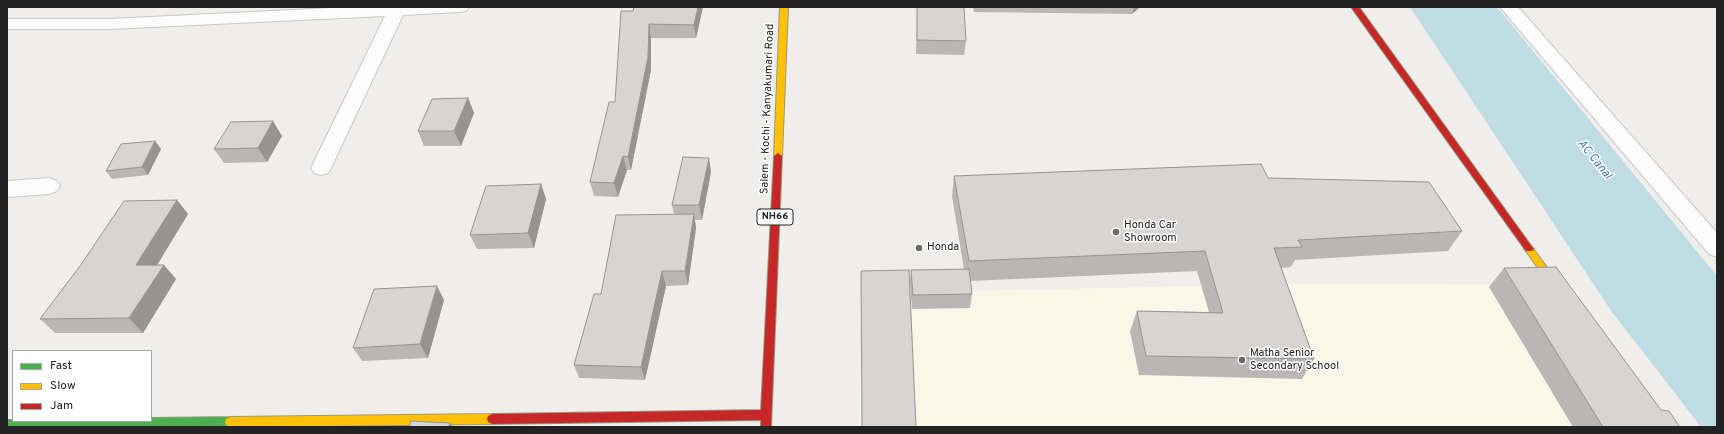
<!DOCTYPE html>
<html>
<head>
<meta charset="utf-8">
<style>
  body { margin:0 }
  #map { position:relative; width:1724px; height:434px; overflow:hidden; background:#f0eeeb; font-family:Overpass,sans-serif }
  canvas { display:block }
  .frame { position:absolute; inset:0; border:8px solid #222; pointer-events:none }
  .legend { position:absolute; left:12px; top:350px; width:140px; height:72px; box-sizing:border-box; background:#fff; border:1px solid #a7a7a7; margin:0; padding:5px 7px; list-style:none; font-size:12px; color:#222 }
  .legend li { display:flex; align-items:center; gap:8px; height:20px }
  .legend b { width:20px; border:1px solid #a7a7a7 }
</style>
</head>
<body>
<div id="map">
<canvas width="1724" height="434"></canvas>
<div class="frame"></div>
<ul class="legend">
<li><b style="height:5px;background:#4caf50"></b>Fast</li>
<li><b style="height:5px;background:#ffc107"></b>Slow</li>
<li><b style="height:5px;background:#c62828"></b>Jam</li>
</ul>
</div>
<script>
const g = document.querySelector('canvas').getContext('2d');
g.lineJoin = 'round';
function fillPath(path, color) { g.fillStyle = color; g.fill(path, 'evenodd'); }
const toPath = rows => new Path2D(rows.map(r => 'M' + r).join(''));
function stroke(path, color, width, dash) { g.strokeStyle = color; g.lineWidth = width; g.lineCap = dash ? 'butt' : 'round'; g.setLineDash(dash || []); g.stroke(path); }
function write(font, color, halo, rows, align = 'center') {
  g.font = font + ' Overpass,sans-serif'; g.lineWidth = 3; g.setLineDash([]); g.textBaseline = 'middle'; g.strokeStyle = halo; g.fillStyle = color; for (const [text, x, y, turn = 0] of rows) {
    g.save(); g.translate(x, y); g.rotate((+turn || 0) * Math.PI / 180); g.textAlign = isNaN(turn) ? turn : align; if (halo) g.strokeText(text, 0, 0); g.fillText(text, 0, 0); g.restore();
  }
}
const education = toPath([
  [1295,284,1572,285,1669,427,859,427,862,293]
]);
const water = toPath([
  [1410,7,1497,7,1717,276,1717,427,1701,427,1612,312]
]);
const street = toPath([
  [352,7,469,7,466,11,460,12,403,15,331,168,328,173,321,175,314,173,311,168,385,16,110,29,7,29,7,19,110,19,352,7],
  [1500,7,1518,7,1717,233,1717,257,1709,254,1500,7],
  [49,178,57,181,60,186,57,191,49,194,7,197,7,181,49,178]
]);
const fast = toPath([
  [230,417,234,419,235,422,234,425,230,427,7,427,7,420,151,421,151,418,230,417]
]);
const slow = toPath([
  [780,7,788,7,782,156,778,159,774,156,780,7],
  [1529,245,1532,247,1562,288,1564,291,1562,294,1556,294,1526,251,1524,249,1526,247,1529,245],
  [492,414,496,416,497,419,496,422,492,424,230,427,226,425,225,422,226,419,230,417,492,414]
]);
const jam = toPath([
  [1351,7,1359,7,1532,247,1534,249,1532,251,1526,251,1351,7],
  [778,153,782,156,771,427,761,427,761,420,492,424,488,422,487,419,488,416,492,414,761,410,774,156,778,153]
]);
const wall = toPath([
  [634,7,703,7,696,38,651,38,651,70,631,170,627,170,618,197,594,196,590,182,615,102,633,11],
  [917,7,964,7,966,41,964,55,916,54],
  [973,7,1140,7,1132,14,974,12],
  [468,98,474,113,461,146,424,146,418,131],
  [282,136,267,162,224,163,214,149],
  [155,141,161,149,148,175,112,179,106,171],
  [711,172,702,220,695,220,696,228,688,285,666,286,645,380,579,378,574,365,601,294,674,214,672,205],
  [954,176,1268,178,1462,231,1448,251,1295,260,1291,267,1281,268,1314,359,1302,379,1139,375,1130,331,1137,311,1209,312,1197,271,970,281,972,294,970,308,912,309,910,284,911,270,964,269,952,196],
  [541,184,546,199,534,248,477,249,470,235],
  [177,200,188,214,157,265,176,279,143,333,55,333,40,319],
  [1504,268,1661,410,1680,427,1573,427,1489,287],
  [444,300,428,358,362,361,353,348]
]);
const shadedWall = toPath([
  [698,7,703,7,696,38,694,25],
  [1134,7,1140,7,1132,14],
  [649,24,651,38,651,70,631,170,628,157],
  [468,98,474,113,461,146,454,131],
  [273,121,282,136,267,162,258,148],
  [155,141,161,149,148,175,142,167],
  [623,156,627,170,618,197,614,183],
  [709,158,711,172,702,220,699,205],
  [541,184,546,199,534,248,528,233],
  [177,200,188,214,148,280,136,265],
  [694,214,696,228,688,285,685,271],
  [164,265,176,279,143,333,129,318],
  [662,271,666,286,645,380,641,367],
  [437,286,444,300,428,358,420,344],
  [450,423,453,427,448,427]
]);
const building = toPath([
  [634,7,698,7,694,25,649,24,648,57,628,157,623,156,614,183,590,182,609,102,615,102,621,11,633,11,634,7],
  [917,7,964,7,966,41,917,40,917,7],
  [468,98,454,131,418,131,432,99,468,98],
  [273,121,258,148,214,149,231,122,273,121],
  [155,141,142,167,106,171,121,144,155,141],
  [683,157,709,158,699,205,672,205,683,157],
  [1261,164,1268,178,1429,182,1462,231,1298,240,1302,247,1274,248,1314,359,1146,356,1137,311,1223,313,1205,251,969,261,954,176,1261,164],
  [541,184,528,233,470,235,486,186,541,184],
  [177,200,136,265,164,265,129,318,40,319,80,266,124,201,177,200],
  [694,214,685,271,662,271,641,367,574,365,594,294,601,294,616,215,694,214],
  [1556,267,1661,410,1669,411,1680,427,1603,427,1504,268,1556,267],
  [969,269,972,294,913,295,911,270,969,269],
  [909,270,916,427,862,427,861,271,909,270],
  [437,286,420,344,353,348,374,289,437,286],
  [411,421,450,423,448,427,409,427,411,421]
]);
const markers = [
  [1116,232,4,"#6a6968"],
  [919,248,4,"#6a6968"],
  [1242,360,4,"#6a6968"]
];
const shields = [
  [775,217,36]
];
const shieldNames = [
  ["NH66",775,217]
];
const streetNames = [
  ["Salem - Kochi - Kanyakumari Road",768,109,-88]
];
const poiNames = [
  ["Honda Car",1124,226],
  ["Showroom",1124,239],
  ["Honda",927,248],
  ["Matha Senior",1250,354],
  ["Secondary School",1250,367]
];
const waterNames = [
  ["AC Canal",1594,160,51]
];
fillPath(education, '#f8f7e8');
fillPath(water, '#bfdbe3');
stroke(street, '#c9c8c7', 2);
stroke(fast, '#999a82', 2);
stroke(slow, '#999a82', 2);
stroke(jam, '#999a82', 2);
fillPath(street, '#fdfcfc');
fillPath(fast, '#4caf50');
fillPath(slow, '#ffc107');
fillPath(jam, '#c62828');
fillPath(wall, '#b9b6b5');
fillPath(shadedWall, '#969493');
fillPath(building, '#d7d4d2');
stroke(building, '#969493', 1);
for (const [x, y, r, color] of markers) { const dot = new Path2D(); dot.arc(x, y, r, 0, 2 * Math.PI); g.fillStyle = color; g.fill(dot); stroke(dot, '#fff', 1.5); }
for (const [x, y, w] of shields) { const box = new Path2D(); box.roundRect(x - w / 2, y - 8, w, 16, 3); g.fillStyle = '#fff'; g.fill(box); stroke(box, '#222', 1); }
write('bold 10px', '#222', null, shieldNames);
write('11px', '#222', '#fff', streetNames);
write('11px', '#222', '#fff', poiNames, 'left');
write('italic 12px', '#4a7aab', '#fff', waterNames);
</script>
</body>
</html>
